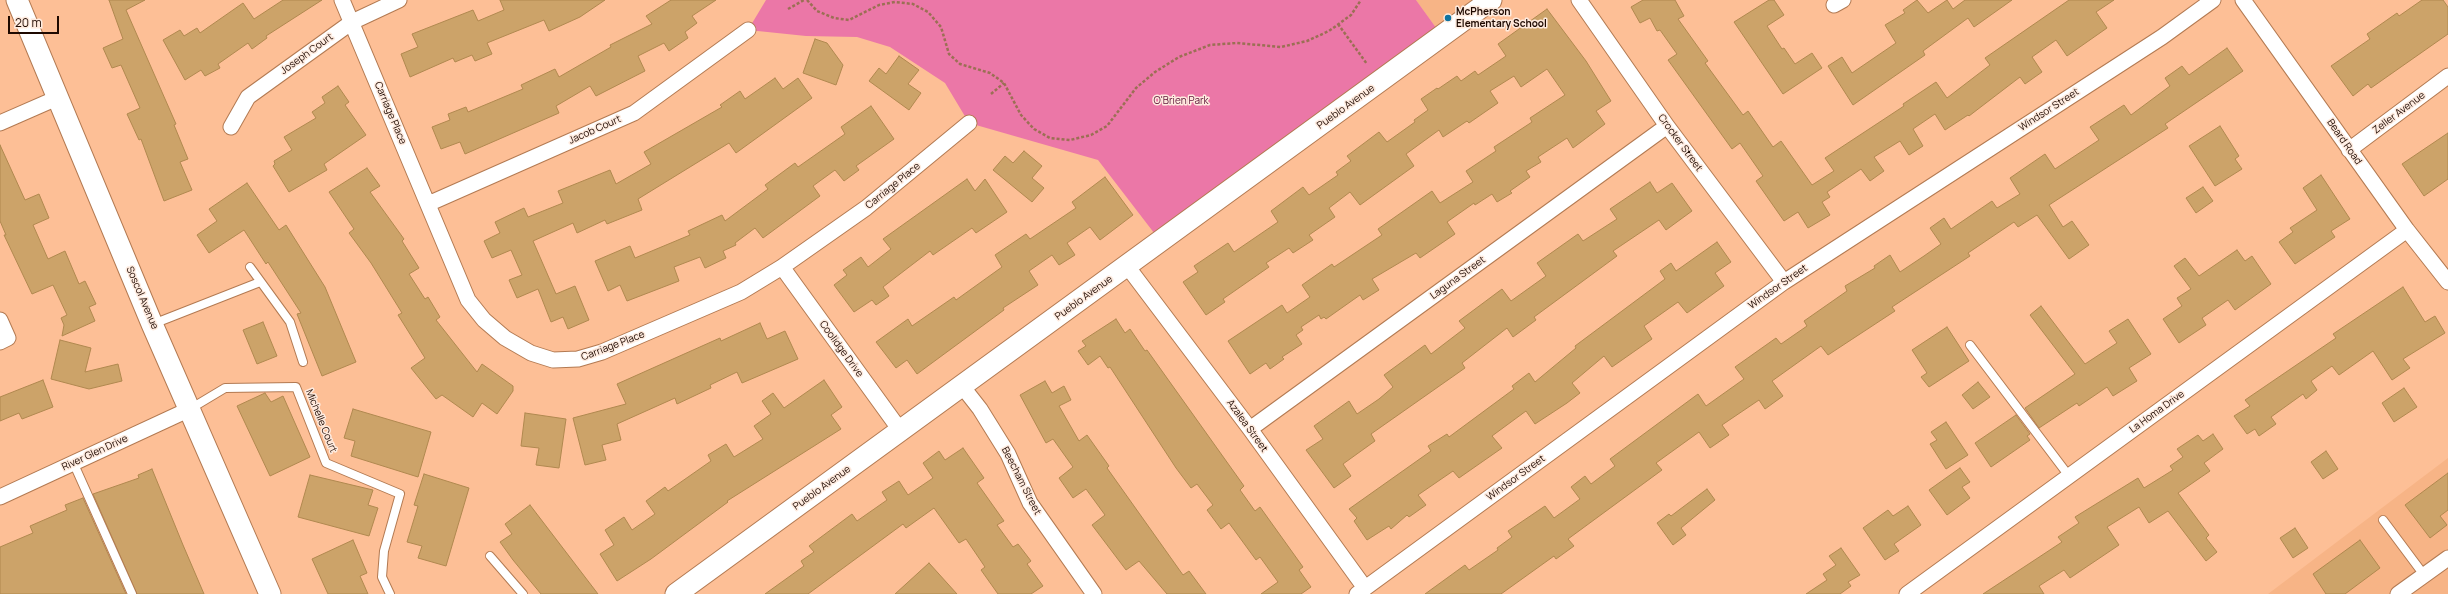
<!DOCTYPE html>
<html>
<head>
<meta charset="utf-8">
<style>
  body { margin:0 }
  #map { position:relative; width:2448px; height:594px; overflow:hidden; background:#fdbf96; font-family:Manrope,sans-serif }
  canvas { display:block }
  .scale { position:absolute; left:8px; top:16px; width:51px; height:18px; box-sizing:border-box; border:2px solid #1e0900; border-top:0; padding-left:5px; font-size:12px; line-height:14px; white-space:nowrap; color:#1e0900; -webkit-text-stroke:3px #feebdf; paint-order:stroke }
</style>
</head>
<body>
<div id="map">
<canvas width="2448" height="594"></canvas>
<div class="scale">20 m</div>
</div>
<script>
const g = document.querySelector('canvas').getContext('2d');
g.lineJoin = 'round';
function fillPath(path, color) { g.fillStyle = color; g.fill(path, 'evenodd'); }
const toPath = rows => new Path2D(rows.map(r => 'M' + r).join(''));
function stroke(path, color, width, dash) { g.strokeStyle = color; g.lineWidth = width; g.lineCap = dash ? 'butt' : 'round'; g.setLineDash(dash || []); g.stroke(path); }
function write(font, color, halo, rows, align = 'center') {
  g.font = font + ' Manrope,sans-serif'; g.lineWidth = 3; g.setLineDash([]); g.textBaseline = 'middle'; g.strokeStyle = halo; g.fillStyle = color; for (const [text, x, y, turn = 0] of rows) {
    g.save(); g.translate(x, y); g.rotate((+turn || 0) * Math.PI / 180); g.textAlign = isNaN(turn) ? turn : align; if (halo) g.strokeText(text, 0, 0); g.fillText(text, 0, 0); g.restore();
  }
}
const built = toPath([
  [1416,0,1491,0,1442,36],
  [2448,458,2448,594,2268,594]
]);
const green = toPath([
  [766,0,1416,0,1442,36,1161,242,1098,160,969,123,945,83,890,47,857,37,806,36,748,30]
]);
const building = toPath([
  [109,0,145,0,126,10,176,124,174,125,188,159,180,162,192,190,164,201,141,139,139,140,127,114,140,108,121,65,112,68,103,48,123,39,109,0],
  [283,0,322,0,266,36,267,38,252,49,248,43,218,64,220,68,205,76,201,70,185,80,163,40,180,30,184,36,197,28,200,33,243,3,254,19,283,0],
  [500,0,605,0,580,17,549,31,544,20,487,43,492,54,475,61,472,55,455,62,453,58,410,77,401,54,418,47,412,34,473,10,478,21,504,10,500,0],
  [671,0,716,0,692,16,697,23,685,32,688,38,669,51,664,43,638,56,645,71,596,96,590,86,556,106,559,113,465,154,460,142,441,149,432,127,450,120,448,114,466,107,468,112,523,89,521,85,555,69,559,77,611,47,610,45,652,24,646,16,671,0],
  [1643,0,1675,0,1684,16,1678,19,1708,61,1705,63,1743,115,1748,111,1773,147,1781,141,1812,185,1834,171,1825,158,1904,106,1903,104,1936,82,1947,98,1990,65,1985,58,2069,0,2114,0,2096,12,2107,28,2067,56,2056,40,2032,57,2042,72,2025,84,2020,77,1969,116,1968,115,1945,130,1935,114,1913,129,1923,146,1909,155,1900,141,1874,157,1884,171,1870,181,1861,169,1827,192,1830,197,1822,202,1830,215,1808,228,1798,212,1784,221,1756,181,1763,176,1740,143,1732,149,1668,60,1677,54,1660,30,1657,31,1650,18,1640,23,1631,7,1643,0],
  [1769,0,1774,0,1784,15,1767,26,1782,49,1784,48,1795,64,1812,53,1822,68,1783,94,1734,22,1769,0],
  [1917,0,1928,13,1947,0,1953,9,1965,0,2012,0,1974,27,1968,18,1923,51,1925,55,1853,105,1828,66,1842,57,1852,73,1896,43,1885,25,1905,13,1903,10,1917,0],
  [2422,0,2443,0,2448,7,2448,34,2371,88,2368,84,2353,96,2331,66,2370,39,2367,34,2397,13,2399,16,2422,0],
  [1547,9,1586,61,1611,101,1596,111,1605,124,1573,148,1567,138,1538,157,1541,162,1526,171,1530,177,1510,191,1512,193,1497,202,1492,194,1475,205,1474,203,1447,222,1455,234,1420,258,1416,253,1372,279,1379,290,1363,300,1360,295,1326,319,1324,317,1321,319,1319,315,1301,327,1303,330,1296,335,1302,344,1282,357,1284,359,1270,369,1266,363,1250,374,1228,341,1282,305,1287,313,1310,297,1302,285,1332,264,1334,267,1382,235,1378,229,1432,191,1440,203,1473,182,1466,171,1496,151,1494,147,1532,122,1530,118,1565,95,1547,69,1521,87,1514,76,1490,91,1498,103,1469,123,1467,121,1443,137,1439,130,1406,154,1414,166,1360,205,1350,192,1329,208,1335,217,1309,235,1313,240,1293,253,1289,248,1266,263,1269,267,1223,299,1225,302,1206,315,1183,282,1198,272,1194,266,1228,243,1234,252,1278,222,1271,211,1303,187,1309,195,1338,175,1336,172,1351,161,1347,156,1379,132,1387,142,1415,122,1414,120,1428,110,1421,99,1437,88,1438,89,1457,76,1461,81,1475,71,1478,75,1506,56,1498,44,1547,9],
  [815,39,827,43,843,65,836,85,803,73,815,39],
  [2227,48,2243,71,2165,124,2168,128,2049,205,2063,227,2072,221,2089,245,2069,259,2037,215,2018,227,2014,222,1968,253,1970,256,1892,307,1895,311,1828,355,1821,346,1772,381,1783,396,1765,409,1759,400,1722,425,1729,435,1710,448,1699,432,1656,463,1662,470,1568,539,1574,546,1556,559,1554,556,1501,594,1425,594,1465,565,1469,570,1498,550,1497,548,1512,537,1508,531,1545,506,1554,518,1580,499,1571,487,1585,476,1591,484,1615,466,1610,459,1698,394,1706,406,1744,379,1735,367,1776,338,1781,344,1807,326,1804,321,1847,291,1845,286,1875,268,1874,266,1890,255,1900,272,1924,256,1941,244,1930,228,1944,218,1951,229,1992,201,1997,208,2020,194,2010,178,2045,154,2055,169,2099,140,2090,127,2124,105,2131,115,2170,86,2165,78,2182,66,2189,75,2227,48],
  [899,56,919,70,908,84,921,93,909,110,869,81,879,68,886,74,899,56],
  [775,78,783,89,798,78,812,98,736,153,729,143,638,199,642,210,607,224,605,220,577,233,573,223,533,241,556,294,575,286,589,320,568,329,563,317,551,322,538,289,517,298,509,280,522,275,511,250,492,258,484,241,500,233,495,222,524,208,528,217,563,203,558,191,610,170,616,184,651,164,644,152,722,107,720,105,740,91,745,99,775,78],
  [338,86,349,102,345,105,366,135,324,164,327,170,289,192,273,166,275,164,274,161,292,150,284,137,316,118,312,112,325,103,322,97,338,86],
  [871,106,894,139,856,166,859,170,844,181,835,170,813,186,820,196,763,238,755,228,735,243,736,245,723,251,726,258,705,268,700,257,674,267,679,281,627,301,620,285,608,291,595,261,630,246,635,258,690,235,688,231,722,215,725,221,768,189,765,185,795,163,798,167,845,134,841,127,871,106],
  [2220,126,2239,156,2235,159,2242,169,2215,186,2189,146,2220,126],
  [2448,133,2448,179,2424,196,2402,164,2448,133],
  [0,145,25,200,39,194,49,218,33,225,48,259,65,251,79,284,85,281,96,304,89,307,95,321,62,336,64,325,61,318,67,315,53,285,32,294,4,235,6,235,0,221,0,145],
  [1024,151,1042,166,1032,178,1044,188,1032,202,993,170,1005,156,1013,163,1024,151],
  [367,168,380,186,370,192,404,239,402,241,419,268,409,274,425,299,428,297,440,317,436,320,477,372,482,364,513,386,513,391,497,414,482,403,473,417,442,395,436,399,411,368,425,358,398,315,402,313,371,263,349,233,354,229,329,192,367,168],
  [2321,175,2350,219,2331,231,2335,237,2295,264,2279,242,2293,232,2290,228,2317,210,2303,188,2321,175],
  [1105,177,1133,215,1100,240,1090,227,1067,243,1075,255,1059,265,1052,255,1029,271,1038,285,1003,308,1004,310,917,374,907,360,896,368,876,342,908,319,912,326,954,297,956,300,1002,267,995,255,1026,234,1030,239,1076,208,1072,202,1105,177],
  [967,179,975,191,985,179,1007,212,976,233,972,228,933,255,930,251,883,287,889,296,876,305,872,300,854,312,834,285,847,275,843,270,861,257,868,267,891,249,883,239,967,179],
  [1650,182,1657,193,1672,183,1692,211,1666,230,1659,220,1613,251,1617,256,1534,317,1536,320,1513,337,1507,328,1462,363,1465,368,1371,434,1375,441,1343,464,1351,476,1334,488,1306,450,1323,439,1314,426,1349,401,1357,414,1379,399,1393,387,1384,375,1425,345,1431,354,1465,328,1459,321,1502,289,1511,301,1546,276,1537,263,1578,234,1583,241,1617,219,1610,209,1650,182],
  [247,183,279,230,286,225,325,287,356,362,322,376,297,314,301,313,268,262,266,264,244,230,209,253,197,235,217,221,209,209,247,183],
  [2203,187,2213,201,2196,213,2186,198,2203,187],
  [1717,242,1731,262,1715,273,1724,286,1687,313,1678,302,1644,326,1652,339,1612,367,1604,356,1572,383,1580,393,1567,403,1535,424,1526,411,1492,436,1502,448,1459,478,1453,471,1418,495,1426,505,1409,517,1407,515,1391,529,1389,526,1367,540,1354,521,1357,518,1349,509,1431,451,1428,446,1447,434,1449,437,1514,389,1512,386,1529,373,1535,382,1576,348,1575,346,1665,279,1660,271,1671,263,1676,271,1717,242],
  [2237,250,2245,261,2252,256,2271,284,2235,310,2228,300,2202,318,2206,325,2179,343,2163,319,2182,306,2177,298,2191,289,2174,266,2185,258,2199,276,2237,250],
  [2403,287,2425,322,2435,316,2445,333,2403,359,2410,368,2392,380,2373,351,2339,375,2332,366,2311,381,2317,390,2306,399,2303,394,2271,417,2276,424,2259,436,2255,429,2247,434,2234,416,2250,406,2245,400,2336,338,2333,334,2403,287],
  [2041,306,2085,364,2117,343,2109,331,2128,319,2151,354,2129,368,2137,381,2113,396,2107,387,2079,406,2077,403,2039,428,2025,408,2075,374,2030,315,2041,306],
  [1116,319,1125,333,1130,329,1145,351,1147,350,1244,486,1240,490,1255,511,1260,507,1303,567,1299,570,1311,587,1301,594,1261,594,1278,582,1260,557,1256,560,1229,523,1221,529,1207,510,1213,505,1197,484,1191,488,1176,468,1110,367,1108,368,1100,356,1088,365,1078,351,1086,346,1082,341,1116,319],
  [263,322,277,356,257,364,243,330,263,322],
  [760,323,767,339,785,331,798,359,742,383,737,372,710,385,711,388,677,404,675,398,617,424,621,440,602,445,606,460,585,465,573,418,626,404,617,384,720,338,721,341,760,323],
  [1947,327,1969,361,1929,387,1921,377,1927,373,1912,350,1947,327],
  [60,340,91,348,85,372,118,364,122,381,89,389,51,379,60,340],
  [43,380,53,407,22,419,19,413,0,421,0,397,43,380],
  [824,380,842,407,831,415,841,429,727,501,728,502,651,559,617,581,600,554,614,545,605,530,624,517,632,530,655,514,646,501,665,487,668,491,711,461,708,455,726,444,734,457,763,439,754,426,771,414,762,401,773,393,784,408,824,380],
  [1045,381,1052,393,1064,386,1071,400,1059,406,1079,441,1087,435,1109,466,1107,468,1183,575,1189,571,1206,594,1167,594,1139,561,1126,570,1092,525,1105,515,1086,489,1073,498,1059,478,1073,467,1053,439,1046,443,1020,395,1045,381],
  [1978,382,1990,397,1973,409,1962,395,1978,382],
  [2404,388,2417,407,2394,422,2382,403,2404,388],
  [265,393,271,402,283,396,310,457,270,476,237,406,265,393],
  [353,409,431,432,418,477,351,456,355,441,344,438,353,409],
  [525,413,566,419,559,468,536,465,539,448,521,446,525,413],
  [2016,415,2030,434,2027,436,2030,440,1991,467,1975,443,2016,415],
  [1946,422,1968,455,1946,469,1930,444,1937,440,1931,432,1946,422],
  [2213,434,2223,449,2204,463,2210,471,2178,493,2209,535,2206,538,2217,552,2206,561,2168,511,2149,523,2139,507,2107,527,2119,545,2070,578,2064,570,2039,586,2044,594,1983,594,2062,542,2058,537,2079,523,2075,517,2138,478,2144,488,2173,470,2170,466,2183,457,2177,449,2198,435,2203,441,2213,434],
  [963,448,984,478,977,483,1004,521,997,525,1013,547,1018,544,1031,561,1027,564,1043,586,1031,594,998,594,981,570,985,567,966,539,959,543,934,508,906,528,903,524,808,594,765,594,804,566,801,561,814,552,809,546,852,514,857,521,887,500,882,492,899,481,908,495,933,478,923,463,939,451,945,460,963,448],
  [2326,451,2338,469,2323,479,2311,462,2326,451],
  [1960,468,1970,482,1962,487,1970,498,1947,515,1929,490,1960,468],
  [152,469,183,545,204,594,137,594,93,494,139,478,138,475,152,469],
  [2448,473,2448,510,2440,516,2447,525,2430,538,2405,505,2448,473],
  [424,474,469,488,446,566,418,558,422,546,407,542,418,506,414,505,424,474],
  [310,475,373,490,368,505,378,508,369,536,298,517,310,475],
  [1707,489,1715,500,1681,528,1686,535,1673,545,1657,523,1669,514,1671,516,1707,489],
  [83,498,126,594,0,594,0,547,33,533,30,526,67,510,65,505,83,498],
  [530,505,598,594,541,594,513,560,500,542,512,534,505,524,530,505],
  [1908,506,1921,525,1894,544,1899,551,1885,560,1863,528,1888,510,1893,516,1908,506],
  [2295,528,2308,548,2293,558,2280,538,2295,528],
  [353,540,367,573,360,576,368,594,328,594,312,559,353,540],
  [2360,540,2380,568,2345,594,2326,594,2313,574,2360,540],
  [1841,548,1860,575,1848,582,1851,586,1840,594,1806,594,1827,580,1823,574,1836,565,1829,556,1841,548],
  [929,563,957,594,895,594,929,563]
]);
const path = toPath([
  [807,0,817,11,834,18,849,20,879,5,895,2,913,4,928,12,941,27,949,54,960,64,990,73,1004,83,1021,115,1034,129,1050,138,1070,140,1091,135,1107,126,1136,88,1155,72,1179,57,1210,45,1237,43,1281,47,1307,41,1329,31,1351,15,1361,0],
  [788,9,804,0],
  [1338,24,1367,64],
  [991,94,1004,83]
]);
const lane = toPath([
  [250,267,290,322,303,362],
  [153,324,260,282],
  [1970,345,2069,476],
  [190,409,225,388,296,387,326,463,400,494,384,551,382,577,390,594],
  [73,462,132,594],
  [2383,520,2424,575],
  [490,556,523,594]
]);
const street = toPath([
  [342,0,468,300,484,320,505,338,531,353,553,360,578,359,602,352,741,292,782,267,866,208,969,123],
  [1579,0,1667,126,1784,282],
  [2243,0,2407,230,2448,282],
  [1834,5,1843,0],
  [0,123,57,98],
  [231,127,248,97,352,22,399,0],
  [2349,150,2448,76],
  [428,204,634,113,748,30],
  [1127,266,1250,429,1365,588],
  [782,267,900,430],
  [0,320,8,338,0,342],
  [962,386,980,409,1008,454,1030,503,1094,594],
  [1250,429,1667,126],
  [0,497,190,409],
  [1357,594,1784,282,2162,37,2213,0],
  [1907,594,2407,230],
  [2398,594,2448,558]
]);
const secondary = toPath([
  [17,0,152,324,270,594],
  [676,594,1491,0]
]);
const markers = [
  [1448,18,4,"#0f73a0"]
];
const poiNames = [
  ["McPherson",1456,12],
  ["Elementary School",1456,24]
];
const streetNames = [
  ["Joseph Court",307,54,-36],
  ["Pueblo Avenue",1346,107,-36],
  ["Windsor Street",2049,110,-33],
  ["Carriage Place",390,113,67],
  ["Zeller Avenue",2399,113,-37],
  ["Jacob Court",595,130,-24],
  ["Beard Road",2344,142,55],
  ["Crocker Street",1680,143,54],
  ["Carriage Place",893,186,-39],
  ["Laguna Street",1458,278,-36],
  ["Windsor Street",1778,287,-35],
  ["Soscol Avenue",142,298,67],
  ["Pueblo Avenue",1084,298,-36],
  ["Carriage Place",613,346,-21],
  ["Coolidge Drive",841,349,54],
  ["La Homa Drive",2157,412,-36],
  ["Michelle Court",321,421,68],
  ["Azalea Street",1247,426,54],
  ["River Glen Drive",95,453,-25],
  ["Windsor Street",1516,478,-36],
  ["Beecham Street",1021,481,63],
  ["Pueblo Avenue",822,488,-36]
];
const parkNames = [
  ["O'Brien Park",1181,101]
];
fillPath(built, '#f7b486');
fillPath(green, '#eb77a7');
fillPath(building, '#cca369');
stroke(building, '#b0884f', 1);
stroke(lane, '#b37a52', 10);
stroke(street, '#b37a52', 17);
stroke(secondary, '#b37a52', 23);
stroke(path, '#9b6f54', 2.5, [3, 2]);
stroke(lane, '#fff', 8);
stroke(street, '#fff', 15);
stroke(secondary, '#fff', 21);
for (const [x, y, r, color] of markers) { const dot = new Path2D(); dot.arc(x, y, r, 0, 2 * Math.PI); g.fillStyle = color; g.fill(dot); stroke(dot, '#feebdf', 1.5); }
write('bold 10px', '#1e0900', '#feebdf', poiNames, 'left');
write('10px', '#1e0900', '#feebdf', streetNames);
write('10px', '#5e1238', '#feebdf', parkNames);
</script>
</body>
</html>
